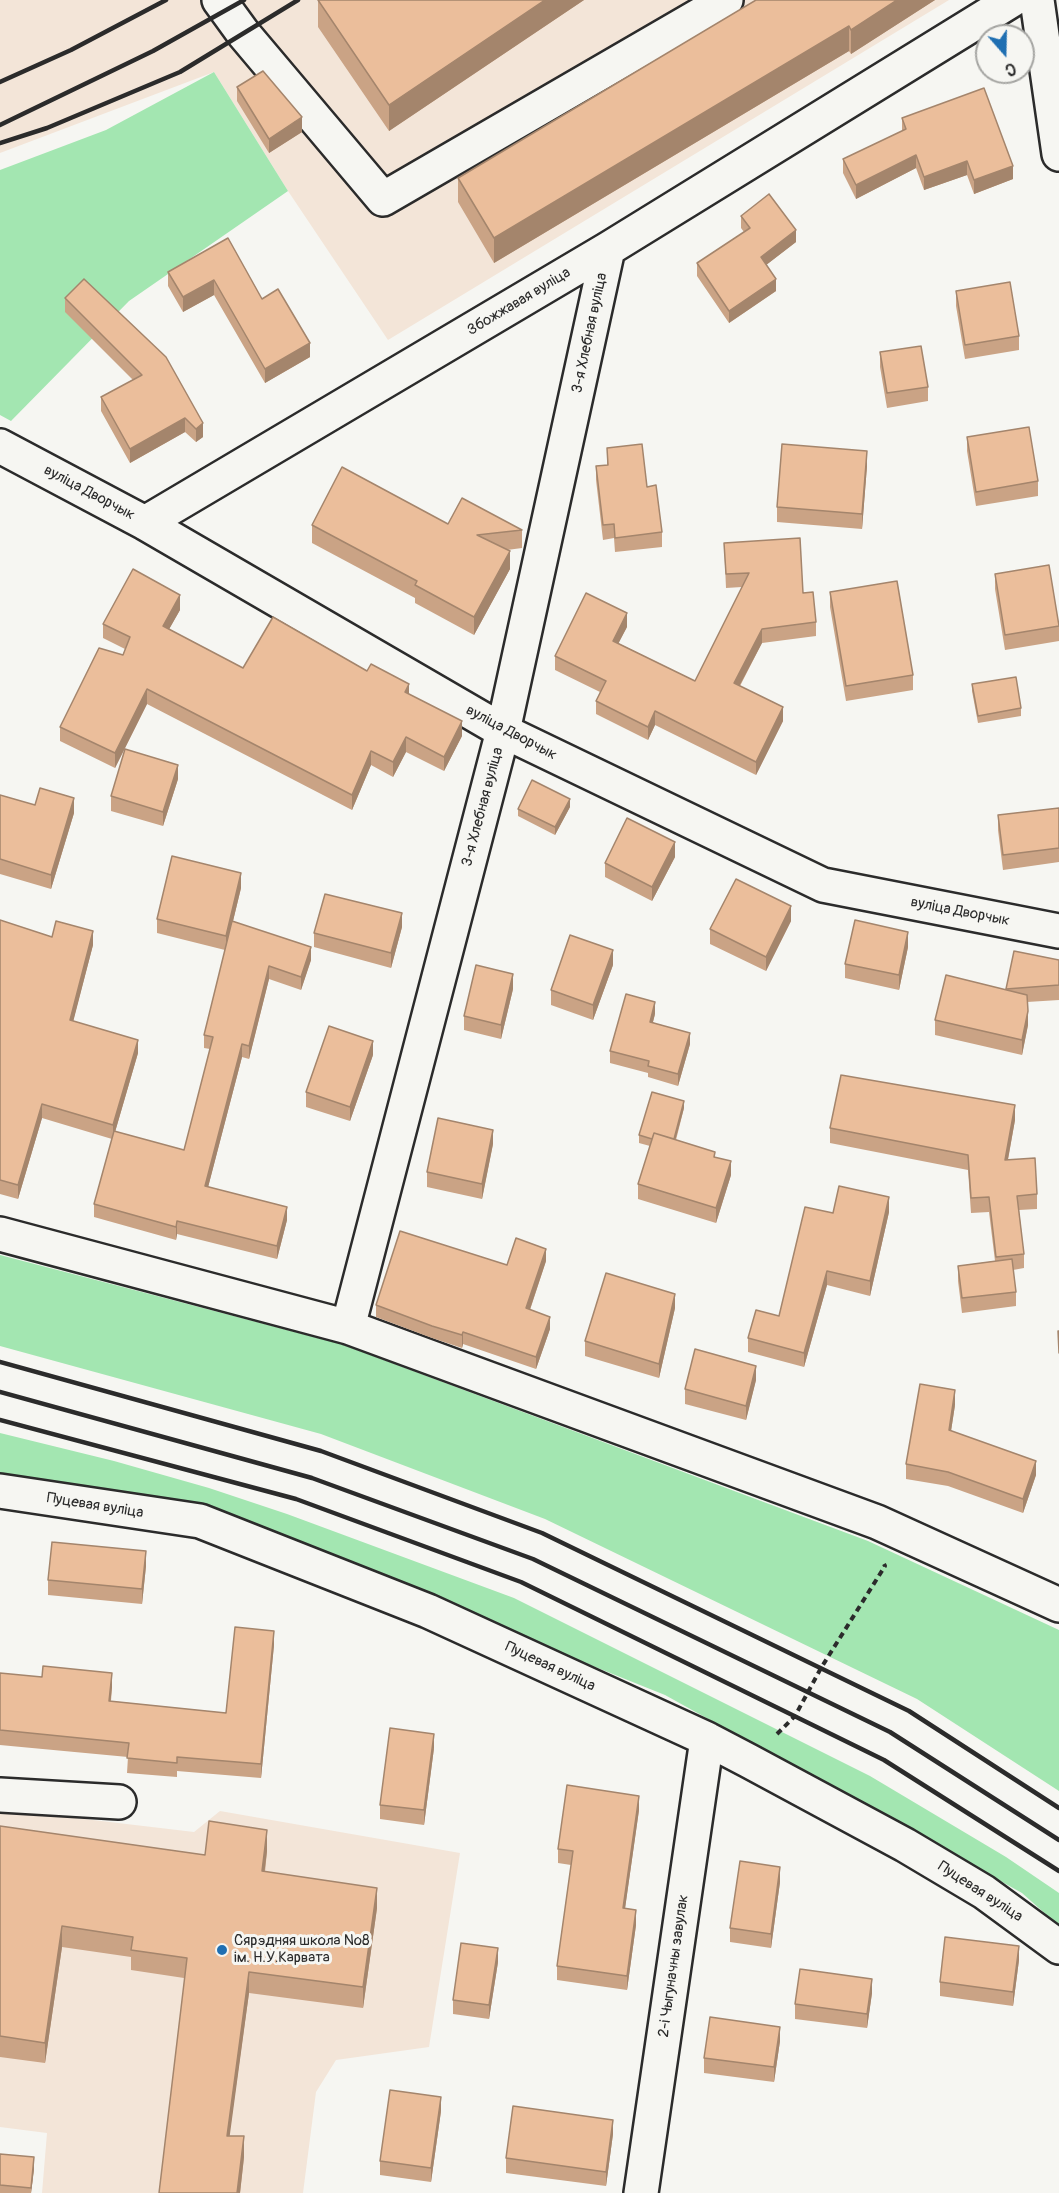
<!DOCTYPE html>
<html>
<head>
<meta charset="utf-8">
<style>
  body { margin:0 }
  #map { position:relative; width:1059px; height:2193px; overflow:hidden; background:#f6f6f2; font-family:Pangolin,sans-serif }
  canvas { display:block }
  .north { position:absolute; left:975px; top:24px; width:60px; height:60px; box-sizing:border-box; background:#f6f6f2; border:2px solid #a5a5a2; border-radius:50%; rotate:160deg; font-size:16px; font-weight:700; line-height:24px; text-align:center; color:#2b2b2b }
  .north::after { content:''; display:block; margin:auto; width:21px; height:27px; background:#1f6fb2; clip-path:polygon(50% 0,100% 100%,50% 72%,0 100%) }
</style>
</head>
<body>
<div id="map">
<canvas width="1059" height="2193"></canvas>
<div class="north">С</div>
</div>
<script>
const g = document.querySelector('canvas').getContext('2d');
g.lineJoin = 'round';
function fillPath(path, color) { g.fillStyle = color; g.fill(path, 'evenodd'); }
const toPath = rows => new Path2D(rows.map(r => 'M' + r).join(''));
function stroke(path, color, width, dash) { g.strokeStyle = color; g.lineWidth = width; g.lineCap = dash ? 'butt' : 'round'; g.setLineDash(dash || []); g.stroke(path); }
function write(font, color, halo, rows, align = 'center') {
  g.font = font + ' Pangolin,sans-serif'; g.lineWidth = 6; g.setLineDash([]); g.textBaseline = 'middle'; g.strokeStyle = halo; g.fillStyle = color; for (const [text, x, y, turn = 0] of rows) {
    g.save(); g.translate(x, y); g.rotate((+turn || 0) * Math.PI / 180); g.textAlign = isNaN(turn) ? turn : align; if (halo) g.strokeText(text, 0, 0); g.fillText(text, 0, 0); g.restore();
  }
}
const built = toPath([
  [0,0,949,0,388,340,288,191,214,72,0,153],
  [0,1809,194,1832,220,1811,460,1853,429,2047,336,2060,316,2092,303,2193,42,2193,47,2133,0,2127]
]);
const green = toPath([
  [214,72,288,191,129,301,11,421,0,415,0,170,106,130],
  [0,1255,341,1344,868,1541,1059,1630,1059,1791,917,1699,545,1519,321,1434,0,1346],
  [0,1433,114,1461,209,1488,287,1514,514,1598,870,1776,1006,1857,1059,1893,1059,1926,1022,1893,665,1695,204,1510,0,1477]
]);
const path = toPath([
  [777,1734,795,1716,821,1668,885,1566,884,1564]
]);
const minor = toPath([
  [219,0,243,33,383,199,726,0],
  [1037,0,1059,154],
  [0,446,145,523,503,731,823,885,1059,931],
  [145,523,608,249,1012,0],
  [0,1234,348,1327,877,1522,1059,1605],
  [348,1327,503,731,608,249],
  [0,1491,200,1521,428,1611,707,1739,749,1761,905,1845,984,1892,1059,1947],
  [0,1795,119,1802],
  [641,2193,707,1739]
]);
const rail = toPath([
  [0,82,71,50,166,0],
  [0,125,153,51,244,0],
  [0,143,47,128,180,72,298,0],
  [0,1362,321,1451,542,1533,909,1711,1059,1808],
  [0,1392,312,1478,533,1559,890,1732,1059,1840],
  [0,1420,296,1499,521,1582,884,1760,1059,1871]
]);
const wall = toPath([
  [318,0,584,0,389,131,318,27],
  [756,0,935,0,851,54,849,51,494,263,458,202,458,178],
  [237,87,302,132,269,153,237,101],
  [902,118,1013,179,974,194,967,175,924,190,916,168,856,199,843,173,843,159,902,131],
  [741,216,796,242,766,265,776,291,729,323,697,276,697,263,744,232,741,228],
  [228,238,262,299,310,357,265,383,214,295,183,312,168,286,168,272],
  [956,291,1019,336,1019,350,965,359,956,306],
  [65,298,203,423,203,437,196,442,185,432,130,463,101,411,101,397,133,380,65,312],
  [880,352,928,387,928,401,887,408,880,367],
  [967,437,1038,481,1038,496,976,506,967,451],
  [607,448,647,487,662,532,662,547,615,552,614,538,603,540,596,480,596,466,607,465],
  [867,466,862,529,777,522,777,507],
  [448,524,522,530,522,548,507,550,510,569,474,635,415,603,415,598,312,543,312,525],
  [724,543,803,593,816,622,816,636,762,643,740,686,783,721,756,775,655,725,648,740,596,714,596,701,600,692,555,670,555,656,627,627,618,643,695,681,742,587,726,588],
  [995,574,1059,626,1059,641,1005,650,995,589],
  [830,592,913,675,913,690,846,701,830,607],
  [180,610,169,629,243,668,367,671,409,694,462,736,444,771,406,752,393,777,371,765,352,810,147,704,115,768,60,741,60,727,123,655,125,649,103,638,103,624],
  [972,684,1021,708,1021,716,978,723,972,691],
  [178,779,163,826,111,811,111,796],
  [0,795,35,805,74,813,51,889,0,874],
  [570,807,555,835,518,816,518,809],
  [1059,808,1059,862,1003,870,998,830,998,815],
  [675,857,652,901,605,877,605,863],
  [241,888,233,921,311,960,301,990,269,979,249,1059,242,1057,208,1187,287,1220,277,1259,177,1234,176,1240,94,1217,94,1204,112,1139,42,1118,18,1199,0,1194,0,920,52,937,93,945,73,1021,138,1053,115,1132,184,1150,210,1049,204,1048,204,1035,225,950,157,933,157,919],
  [791,921,766,971,710,944,710,929],
  [402,927,391,968,314,947,314,933],
  [908,947,899,990,845,978,845,964],
  [1059,960,1059,1000,1027,1002,1028,1025,1022,1055,935,1035,935,1020,1006,990],
  [613,965,593,1020,551,1005,551,990],
  [513,989,501,1039,464,1030,464,1016],
  [655,1014,653,1022,690,1044,678,1086,648,1077,648,1073,610,1063,610,1051],
  [373,1055,350,1121,306,1107,306,1092],
  [684,1108,676,1140,715,1157,731,1175,716,1223,638,1199,638,1184,650,1146,639,1143,639,1135],
  [1015,1120,1008,1160,1037,1194,1037,1209,1019,1210,1024,1254,1024,1268,1013,1270,1016,1292,1016,1306,962,1313,958,1281,958,1266,995,1261,989,1212,971,1213,968,1170,830,1143,830,1128],
  [493,1144,482,1199,427,1187,427,1172],
  [889,1212,870,1296,827,1285,804,1367,748,1352,748,1338,779,1316,833,1213],
  [546,1261,530,1310,550,1329,536,1369,463,1344,462,1348,432,1338,376,1317,376,1305,507,1265],
  [675,1308,659,1378,585,1356,585,1341],
  [756,1380,746,1420,685,1404,685,1389],
  [955,1405,951,1431,1036,1475,1023,1513,948,1486,906,1479,906,1464],
  [146,1566,142,1604,48,1595,48,1580],
  [274,1645,261,1778,177,1771,177,1777,127,1773,128,1757,0,1745,0,1673,112,1687,111,1701,226,1713],
  [434,1748,424,1825,380,1819,380,1805],
  [639,1810,625,1908,636,1925,627,1990,557,1980,557,1966,571,1865,558,1863,558,1849],
  [0,1826,205,1855,267,1851,265,1872,377,1908,363,2008,249,1993,229,2136,244,2157,240,2193,184,1978,131,1970,131,1957,62,1947,45,2063,0,2057],
  [780,1882,771,1948,730,1942,730,1928],
  [1019,1960,1013,2006,940,1996,940,1982],
  [498,1962,489,2019,453,2014,453,2000],
  [872,1993,867,2028,795,2019,795,2004],
  [780,2041,774,2082,704,2073,704,2058],
  [441,2111,431,2182,380,2175,380,2161],
  [613,2134,606,2186,506,2173,506,2158],
  [0,2154,34,2169,31,2193,0,2193]
]);
const shadedWall = toPath([
  [545,0,584,0,389,131,389,105],
  [897,0,935,0,851,54,851,30],
  [849,26,849,51,494,263,494,238],
  [302,117,302,132,269,153,269,139],
  [916,155,916,168,856,199,856,185],
  [967,161,967,175,924,190,924,177],
  [1013,166,1013,179,974,194,974,180],
  [796,230,796,242,761,269,761,257],
  [776,279,776,291,729,323,729,311],
  [214,280,214,295,183,312,183,297],
  [310,343,310,357,265,383,265,369],
  [185,418,185,432,130,463,130,449],
  [203,423,203,437,196,442,196,429],
  [867,451,867,466,862,529,862,514],
  [510,551,510,569,474,635,474,617],
  [180,595,180,610,163,640,163,626],
  [627,613,627,627,613,654,613,641],
  [762,629,762,643,734,696,734,683],
  [409,684,409,698,405,692],
  [147,689,147,704,115,768,115,753],
  [783,707,783,721,756,775,756,762],
  [655,711,655,725,648,740,648,727],
  [462,721,462,736,444,771,444,757],
  [406,737,406,752,393,777,393,762],
  [371,751,371,765,352,810,352,795],
  [178,765,178,779,163,826,163,812],
  [74,798,74,813,51,889,51,875],
  [570,799,570,807,555,835,555,827],
  [675,842,675,857,652,901,652,887],
  [241,873,241,888,226,950,226,936],
  [791,906,791,921,766,971,766,957],
  [402,913,402,927,391,968,391,953],
  [93,931,93,945,70,1034,70,1020],
  [908,932,908,947,899,990,899,975],
  [311,947,311,960,301,990,301,977],
  [613,950,613,965,593,1020,593,1005],
  [269,966,269,979,249,1059,249,1046],
  [513,974,513,989,501,1039,501,1025],
  [655,1002,655,1014,650,1033,650,1022],
  [1028,1011,1028,1025,1022,1055,1022,1040],
  [690,1033,690,1044,678,1086,678,1074],
  [138,1040,138,1053,113,1139,113,1125],
  [373,1041,373,1055,350,1121,350,1107],
  [242,1044,242,1057,205,1199,205,1186],
  [684,1101,684,1108,672,1152,672,1144],
  [42,1104,42,1118,18,1199,18,1185],
  [1015,1105,1015,1120,1005,1175,1005,1160],
  [493,1130,493,1144,482,1199,482,1184],
  [731,1161,731,1175,716,1223,716,1208],
  [889,1197,889,1212,870,1296,870,1281],
  [287,1207,287,1220,277,1259,277,1246],
  [177,1221,177,1234,176,1240,176,1227],
  [546,1249,546,1261,526,1321,526,1308],
  [827,1271,827,1285,804,1367,804,1353],
  [675,1294,675,1308,659,1378,659,1364],
  [550,1317,550,1329,536,1369,536,1357],
  [463,1332,463,1344,462,1348,462,1335],
  [756,1366,756,1380,746,1420,746,1406],
  [955,1390,955,1405,949,1444,949,1430],
  [1036,1461,1036,1475,1023,1513,1023,1499],
  [146,1551,146,1566,142,1604,142,1589],
  [274,1631,274,1645,261,1778,261,1764],
  [112,1673,112,1687,109,1715,109,1701],
  [434,1734,434,1748,424,1825,424,1810],
  [639,1796,639,1810,623,1923,623,1908],
  [267,1830,267,1851,262,1892,262,1871],
  [780,1867,780,1882,771,1948,771,1934],
  [377,1888,377,1908,363,2008,363,1987],
  [636,1910,636,1925,627,1990,627,1976],
  [62,1926,62,1947,45,2063,45,2043],
  [1019,1946,1019,1960,1013,2006,1013,1992],
  [498,1948,498,1962,489,2019,489,2005],
  [249,1972,249,1993,227,2156,227,2136],
  [872,1979,872,1993,867,2028,867,2014],
  [780,2027,780,2041,774,2082,774,2067],
  [441,2097,441,2111,431,2182,431,2168],
  [613,2120,613,2134,606,2186,606,2172],
  [244,2136,244,2157,240,2193,237,2193],
  [34,2157,34,2169,31,2193,31,2188]
]);
const building = toPath([
  [318,0,545,0,389,105,318,0],
  [756,0,897,0,851,30,849,26,494,238,458,178,756,0],
  [263,71,302,117,269,139,237,87,263,71],
  [984,88,1013,166,974,180,967,161,924,177,916,155,856,185,843,159,906,129,902,118,984,88],
  [769,194,796,230,761,257,776,279,729,311,697,263,750,228,741,216,769,194],
  [228,238,262,299,278,289,310,343,265,369,214,280,183,297,168,272,228,238],
  [84,279,166,357,203,423,196,429,185,418,130,449,101,397,142,375,65,298,84,279],
  [1010,282,1019,336,965,345,956,291,1010,282],
  [921,346,928,387,887,393,880,352,921,346],
  [1029,427,1038,481,976,492,967,437,1029,427],
  [642,444,647,487,656,485,662,532,615,538,614,524,603,525,596,466,608,465,607,448,642,444],
  [782,444,867,451,862,514,777,507,782,444],
  [342,467,448,524,462,498,522,530,477,535,510,551,474,617,415,585,417,581,312,525,342,467],
  [800,538,803,593,813,592,816,622,762,629,734,683,783,707,756,762,655,711,648,727,596,701,606,681,555,656,586,593,627,613,613,641,695,681,749,573,726,574,724,543,800,538],
  [1049,565,1059,626,1005,635,995,574,1049,565],
  [133,569,180,595,163,626,243,668,273,617,367,671,371,664,409,684,405,692,462,721,444,757,406,737,393,762,371,751,352,795,147,689,115,753,60,727,99,648,123,655,130,637,103,624,133,569],
  [897,581,913,675,846,686,830,592,897,581],
  [1016,677,1021,708,978,716,972,684,1016,677],
  [125,749,178,765,163,812,111,796,125,749],
  [532,780,570,799,555,827,518,809,532,780],
  [40,788,74,798,51,875,0,859,0,795,35,805,40,788],
  [1059,808,1059,848,1003,855,998,815,1059,808],
  [627,818,675,842,652,887,605,863,627,818],
  [172,856,241,873,226,936,157,919,172,856],
  [736,879,791,906,766,957,710,929,736,879],
  [325,894,402,913,391,953,314,933,325,894],
  [0,920,52,937,56,921,93,931,70,1020,138,1040,113,1125,42,1104,18,1185,0,1180,0,920],
  [855,920,908,932,899,975,845,964,855,920],
  [232,921,311,947,301,977,269,966,249,1046,242,1044,205,1186,287,1207,277,1246,177,1221,176,1227,94,1204,114,1131,184,1150,213,1037,204,1035,232,921],
  [570,935,613,950,593,1005,551,990,570,935],
  [1014,951,1059,960,1059,985,1006,989,1014,951],
  [476,965,513,974,501,1025,464,1016,476,965],
  [946,975,1027,995,1028,1011,1022,1040,935,1020,946,975],
  [626,994,655,1002,650,1022,690,1033,678,1074,648,1066,649,1061,610,1051,626,994],
  [329,1026,373,1041,350,1107,306,1092,329,1026],
  [841,1075,1015,1105,1005,1160,1035,1158,1037,1194,1017,1196,1024,1254,996,1257,989,1197,971,1198,968,1155,830,1128,841,1075],
  [652,1092,684,1101,674,1139,654,1133,652,1139,639,1135,652,1092],
  [438,1118,493,1130,482,1184,427,1172,438,1118],
  [654,1133,715,1152,714,1157,731,1161,716,1208,638,1184,654,1133],
  [839,1186,889,1197,870,1281,827,1271,804,1353,748,1338,756,1310,779,1316,805,1207,833,1213,839,1186],
  [400,1231,507,1265,516,1238,546,1249,526,1308,550,1317,536,1357,463,1332,462,1335,432,1326,376,1305,400,1231],
  [1012,1259,1016,1292,962,1298,958,1266,1012,1259],
  [606,1273,675,1294,659,1364,585,1341,606,1273],
  [1058,1331,1059,1331,1059,1353,1058,1331],
  [695,1349,756,1366,746,1406,685,1389,695,1349],
  [920,1384,955,1390,949,1430,1036,1461,1023,1499,948,1472,906,1464,920,1384],
  [52,1542,146,1551,142,1589,48,1580,52,1542],
  [235,1627,274,1631,261,1764,177,1757,177,1763,127,1758,129,1743,0,1730,0,1673,42,1677,43,1666,112,1673,109,1701,226,1713,235,1627],
  [390,1728,434,1734,424,1810,380,1805,390,1728],
  [567,1785,639,1796,623,1908,636,1910,627,1976,557,1966,573,1851,558,1849,567,1785],
  [209,1821,267,1830,262,1871,377,1888,363,1987,249,1972,227,2136,244,2136,237,2193,159,2193,187,1958,131,1950,133,1937,62,1926,45,2043,0,2036,0,1826,205,1855,209,1821],
  [740,1861,780,1867,771,1934,730,1928,740,1861],
  [945,1937,1019,1946,1013,1992,940,1982,945,1937],
  [461,1943,498,1948,489,2005,453,2000,461,1943],
  [800,1969,872,1979,867,2014,795,2004,800,1969],
  [710,2017,780,2027,774,2067,704,2058,710,2017],
  [390,2090,441,2097,431,2168,380,2161,390,2090],
  [513,2106,613,2120,606,2172,506,2158,513,2106],
  [0,2154,34,2157,31,2188,0,2185,0,2154]
]);
const markers = [
  [222,1950,6,"#1f6fb2"]
];
const streetNames = [
  ["Збожжавая вуліца",519,302,-31],
  ["3-я Хлебная вуліца",590,333,-78],
  ["вуліца Дворчык",89,493,28],
  ["вуліца Дворчык",511,733,28],
  ["3-я Хлебная вуліца",483,807,-75],
  ["вуліца Дворчык",960,912,11],
  ["Пуцевая вуліца",95,1506,9],
  ["Пуцевая вуліца",550,1667,25],
  ["Пуцевая вуліца",980,1892,33],
  ["2-і Чыгуначны завулак",674,1966,-82]
];
const poiNames = [
  ["Сярэдняя школа №8",234,1941],
  ["ім. Н.У.Карвата",234,1958]
];
fillPath(built, '#f3e5d8');
fillPath(green, '#a3e6b1');
stroke(minor, '#2b2b2b', 38);
stroke(path, '#2b2b2b', 4, [6, 4.5]);
stroke(minor, '#f6f6f2', 33);
stroke(rail, '#2b2b2b', 4.5);
fillPath(wall, '#caa385');
fillPath(shadedWall, '#a4856c');
fillPath(building, '#ebbe9b');
stroke(building, '#a4856c', 1.5);
for (const [x, y, r, color] of markers) { const dot = new Path2D(); dot.arc(x, y, r, 0, 2 * Math.PI); g.fillStyle = color; g.fill(dot); stroke(dot, '#f6f6f2', 2); }
write('15px', '#2b2b2b', '#f6f6f2', streetNames);
write('15px', '#2b2b2b', '#f6f6f2', poiNames, 'left');
</script>
</body>
</html>
